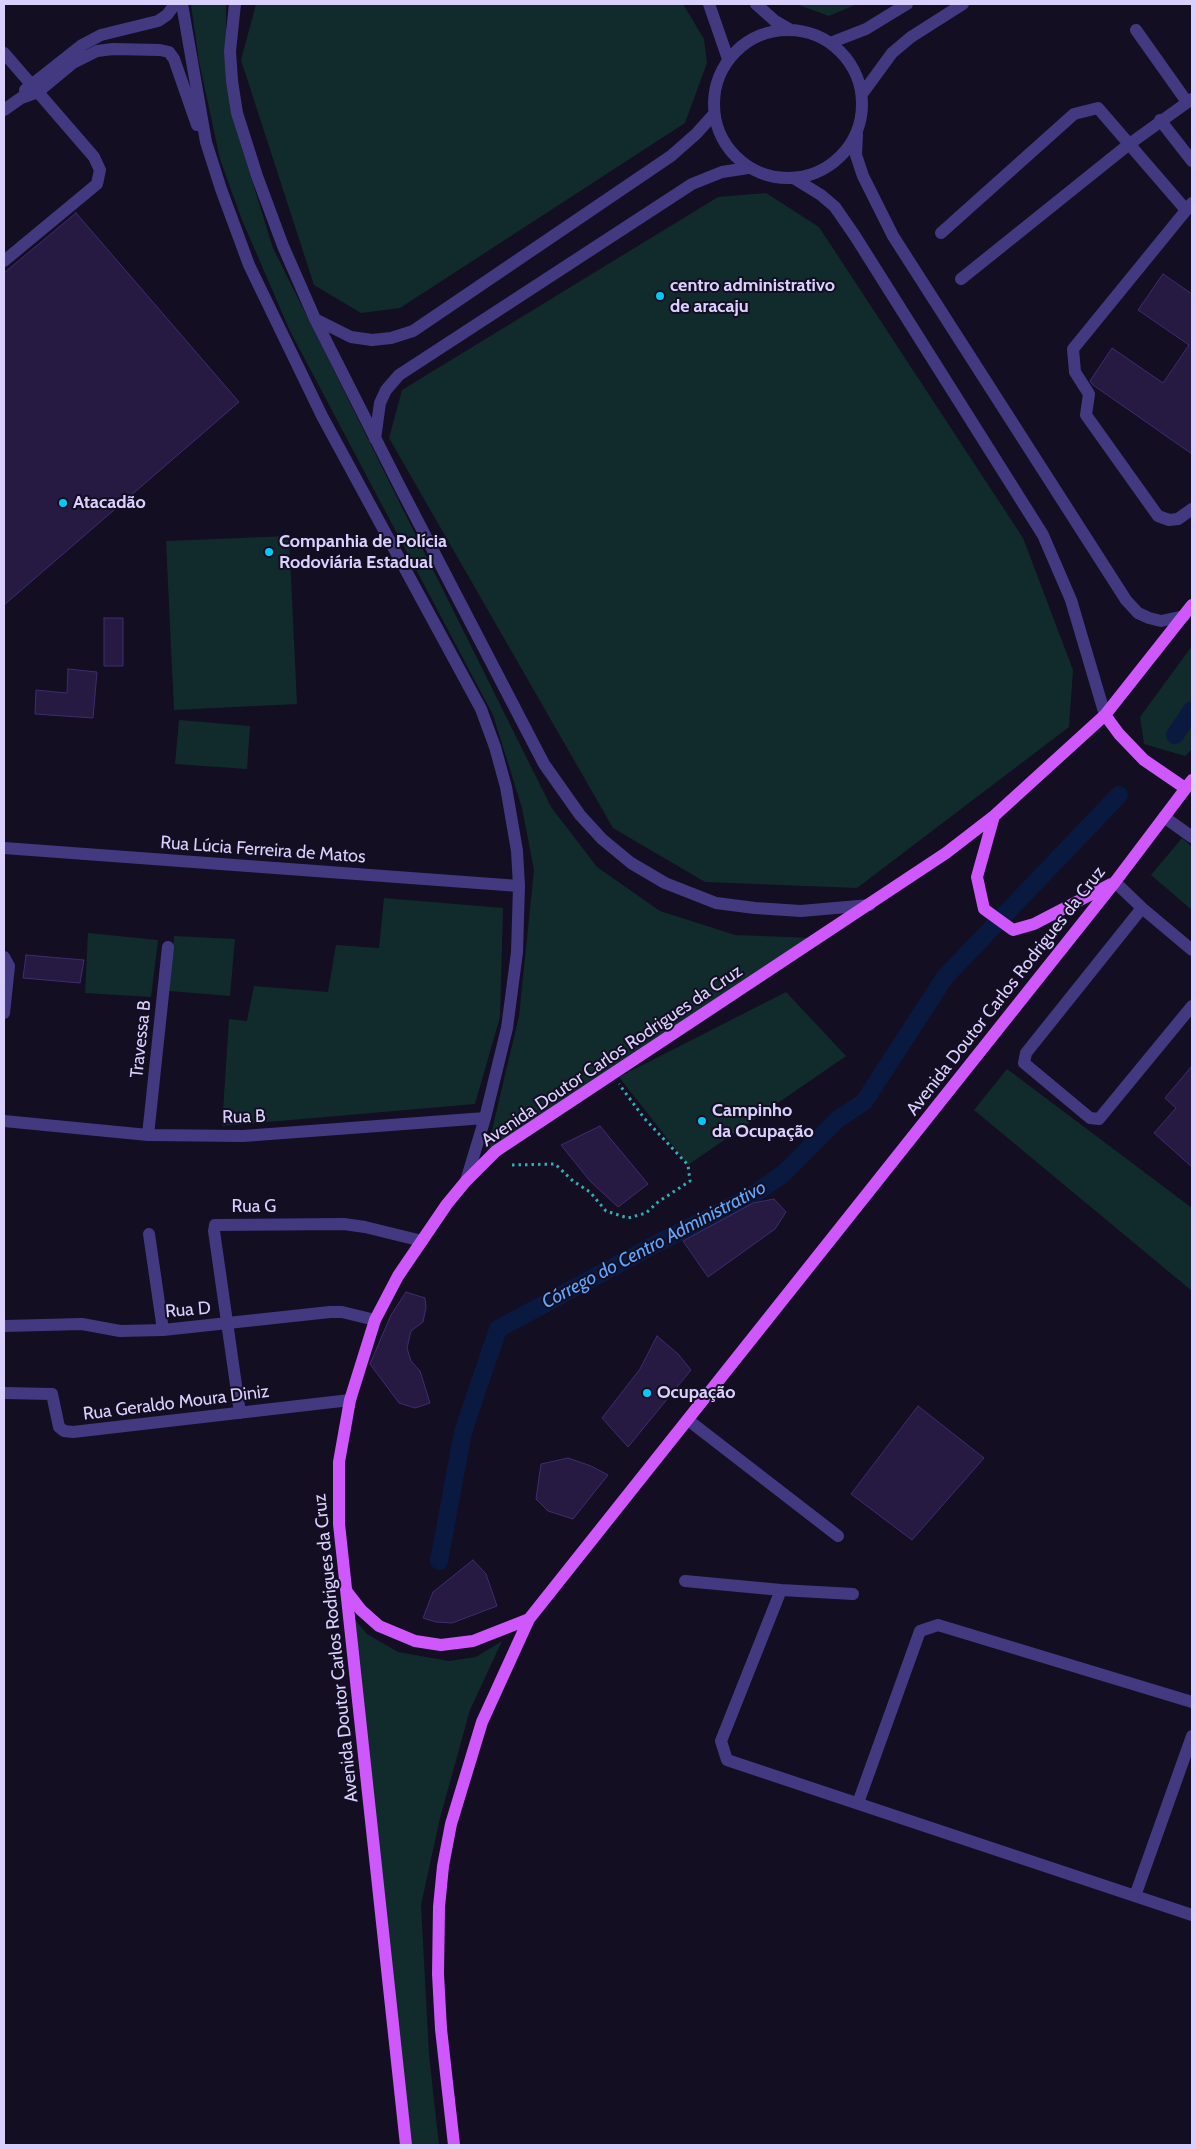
<!DOCTYPE html>
<html>
<head>
<meta charset="utf-8">
<style>
  body { margin:0 }
  #map { position:relative; width:1196px; height:2149px; overflow:hidden; background:#130e22; font-family:Cabin,sans-serif }
  canvas { display:block }
  .frame { position:absolute; inset:0; border:5px solid #d9d0fe; pointer-events:none }
</style>
</head>
<body>
<div id="map">
<canvas width="1196" height="2149"></canvas>
<div class="frame"></div>
</div>
<script>
const g = document.querySelector('canvas').getContext('2d');
g.lineJoin = 'round';
function fillPath(path, color) { g.fillStyle = color; g.fill(path, 'evenodd'); }
const toPath = rows => new Path2D(rows.map(r => 'M' + r).join(''));
function stroke(path, color, width, dash) { g.strokeStyle = color; g.lineWidth = width; g.lineCap = dash ? 'butt' : 'round'; g.setLineDash(dash || []); g.stroke(path); }
function write(font, color, halo, rows, align = 'center') {
  g.font = font + ' Cabin,sans-serif'; g.lineWidth = 4; g.setLineDash([]); g.textBaseline = 'middle'; g.strokeStyle = halo; g.fillStyle = color; for (const [text, x, y, turn = 0] of rows) {
    g.save(); g.translate(x, y); g.rotate((+turn || 0) * Math.PI / 180); g.textAlign = isNaN(turn) ? turn : align; if (halo) g.strokeText(text, 0, 0); g.fillText(text, 0, 0); g.restore();
  }
}
const green = toPath([
  [191,4,226,4,226,58,231,113,273,248,551,807,597,867,660,911,735,935,812,938,487,1151,519,1016,534,870,522,808,493,715,290,331,242,220,220,159,199,61],
  [256,4,683,4,704,39,707,63,685,123,400,308,361,313,314,285,241,60],
  [796,4,857,4,829,16],
  [766,193,819,227,1023,538,1073,670,1069,727,857,888,705,882,613,828,389,438,402,390,718,197],
  [289,536,297,704,174,710,166,541],
  [1192,646,1192,749,1185,756,1144,744,1140,717],
  [179,720,250,726,247,769,175,764],
  [1182,838,1192,847,1192,910,1151,875],
  [384,898,503,908,500,1017,475,1104,222,1126,229,1019,247,1021,254,986,328,992,336,945,379,948],
  [88,933,158,940,151,997,85,993],
  [174,936,235,939,230,996,169,991],
  [786,992,846,1056,688,1165,619,1077],
  [1007,1069,1192,1208,1192,1291,974,1110],
  [346,1609,367,1634,398,1652,449,1661,476,1657,502,1641,470,1710,440,1818,421,1905,429,2055,439,2145,407,2145]
]);
const canal = toPath([
  [1175,735,1192,710],
  [439,1561,463,1432,498,1329,652,1246,750,1197,783,1174,838,1119,864,1102,945,977,1119,795]
]);
const building = toPath([
  [76,213,239,402,4,605,4,273,76,213],
  [1163,274,1192,294,1192,454,1093,385,1090,381,1112,348,1163,383,1189,345,1138,310,1163,274],
  [104,618,123,618,123,666,104,666,104,618],
  [68,669,97,672,93,718,35,714,36,690,67,693,68,669],
  [26,955,84,960,80,983,23,978,26,955],
  [1192,1066,1192,1167,1154,1133,1176,1108,1165,1098,1192,1066],
  [600,1126,648,1184,618,1207,590,1181,561,1145,600,1126],
  [774,1199,786,1212,775,1229,708,1277,683,1241,753,1203,774,1199],
  [406,1292,425,1298,426,1307,423,1322,411,1331,407,1348,411,1361,420,1371,430,1403,415,1408,399,1403,370,1364,391,1315,406,1292],
  [657,1336,678,1354,691,1370,628,1447,602,1418,640,1369,657,1336],
  [918,1406,984,1458,912,1540,851,1494,918,1406],
  [568,1458,591,1466,608,1475,573,1519,548,1511,536,1499,541,1464,568,1458],
  [473,1560,486,1574,497,1606,452,1623,436,1622,423,1618,433,1592,473,1560]
]);
const path = toPath([
  [512,1165,555,1164,573,1181,590,1192,606,1211,628,1218,646,1213,658,1202,690,1181,688,1165,644,1118,619,1084]
]);
const minor = toPath([
  [182,4,206,142,221,189,249,265,322,416,481,709,495,747,506,787,517,851,519,886,517,952,507,1028,485,1118,466,1181],
  [235,4,230,51,232,81,237,113,257,176,283,246,315,319,399,485,544,764,580,815,602,839,631,863,665,883,716,903,755,908,801,911,870,905],
  [709,4,728,59],
  [756,4,775,21,789,29],
  '714 104a74 74 0 1 1 148 0a74 74 0 1 1-148 0Z',
  [1136,30,1187,102],
  [830,43,866,29,907,4],
  [4,53,94,157,100,170,97,184,4,261],
  [25,90,82,45,101,35,158,21,167,15,175,4],
  [862,94,892,53,911,37,963,4],
  [4,110,21,98,38,92,73,63,97,51,113,49,160,50,169,52,174,59,197,125],
  [1160,120,1192,161],
  [857,134,856,155,863,176,893,236,1126,600,1138,613,1149,618,1161,621,1184,616],
  [795,179,821,195,835,207,855,236,1043,535,1071,600,1105,715],
  [1192,203,1073,349,1075,372,1089,394,1086,415,1158,516,1169,520,1178,519,1192,509],
  [941,233,1074,114,1098,108,1186,210],
  [961,279,1128,145,1192,99],
  [315,319,351,337,372,340,391,338,413,331,671,156,696,134,714,114],
  [375,439,380,403,386,390,399,375,692,184,722,172,748,168],
  [1164,817,1192,837],
  [4,848,519,886],
  [1115,882,1142,908,1192,950],
  [1142,908,1026,1053,1024,1063,1090,1118,1099,1119,1192,1006],
  [4,957,9,966,4,1013],
  [4,1121,148,1135,243,1136,485,1118],
  [148,1135,168,947],
  [149,1234,163,1330],
  [4,1326,82,1324,120,1331,163,1330,330,1312,342,1312,375,1320],
  [4,1393,52,1394,59,1427,64,1431,73,1432,350,1400],
  [240,1413,214,1231,215,1225,344,1224,365,1227,422,1241],
  [688,1420,838,1536],
  [685,1581,781,1590,853,1594],
  [781,1590,721,1741,727,1760,1192,1915],
  [858,1803,920,1631,938,1625,1192,1702],
  [1135,1896,1192,1736]
]);
const major = toPath([
  [1105,715,1119,734,1144,760,1185,788],
  [994,816,977,877,984,909,1013,930,1034,924,1111,884],
  [347,1592,361,1610,379,1626,415,1641,441,1645,473,1641,529,1619],
  [406,2145,339,1524,339,1462,350,1400,375,1320,398,1276,447,1204,466,1181,496,1151,946,853,994,816,1105,715,1192,605],
  [454,2145,441,2029,438,1974,439,1907,443,1866,451,1824,482,1722,529,1619,1115,882,1192,780]
]);
const markers = [
  [660,296,5,"#03c9f7"],
  [63,503,5,"#03c9f7"],
  [269,552,5,"#03c9f7"],
  [702,1121,5,"#03c9f7"],
  [647,1393,5,"#03c9f7"]
];
const poiNames = [
  ["centro administrativo",670,286],
  ["de aracaju",670,307],
  ["Atacadão",73,503],
  ["Companhia de Polícia",279,542],
  ["Rodoviária Estadual",279,563],
  ["Campinho",712,1111],
  ["da Ocupação",712,1132],
  ["Ocupação",657,1393]
];
const streetNames = [
  ["Rua Lúcia Ferreira de Matos",263,850,4],
  ["Avenida Doutor Carlos Rodrigues da Cruz",1006,991,-52],
  ["Travessa B",141,1039,-84],
  ["Avenida Doutor Carlos Rodrigues da Cruz",612,1056,-34],
  ["Rua B",244,1117,-1],
  ["Rua G",254,1207],
  ["Rua D",188,1310,-5],
  ["Rua Geraldo Moura Diniz",176,1403,-7],
  ["Avenida Doutor Carlos Rodrigues da Cruz",336,1648,-96]
];
const waterNames = [
  ["Córrego do Centro Administrativo",654,1245,-28]
];
fillPath(green, '#112b2c');
stroke(canal, '#0a193f', 18);
fillPath(building, '#261a43');
stroke(building, '#402c6f', 1);
stroke(path, '#30afb3', 3, [2.5, 4]);
stroke(minor, '#433981', 12);
stroke(major, '#cf58fd', 12);
for (const [x, y, r, color] of markers) { const dot = new Path2D(); dot.arc(x, y, r, 0, 2 * Math.PI); g.fillStyle = color; g.fill(dot); stroke(dot, '#130e22', 2); }
write('bold 18px', '#d9d0fe', '#130e22', poiNames, 'left');
write('18px', '#d9d0fe', '#130e22', streetNames);
write('italic 19px', '#5fa6fd', '#130e22', waterNames);
</script>
</body>
</html>
